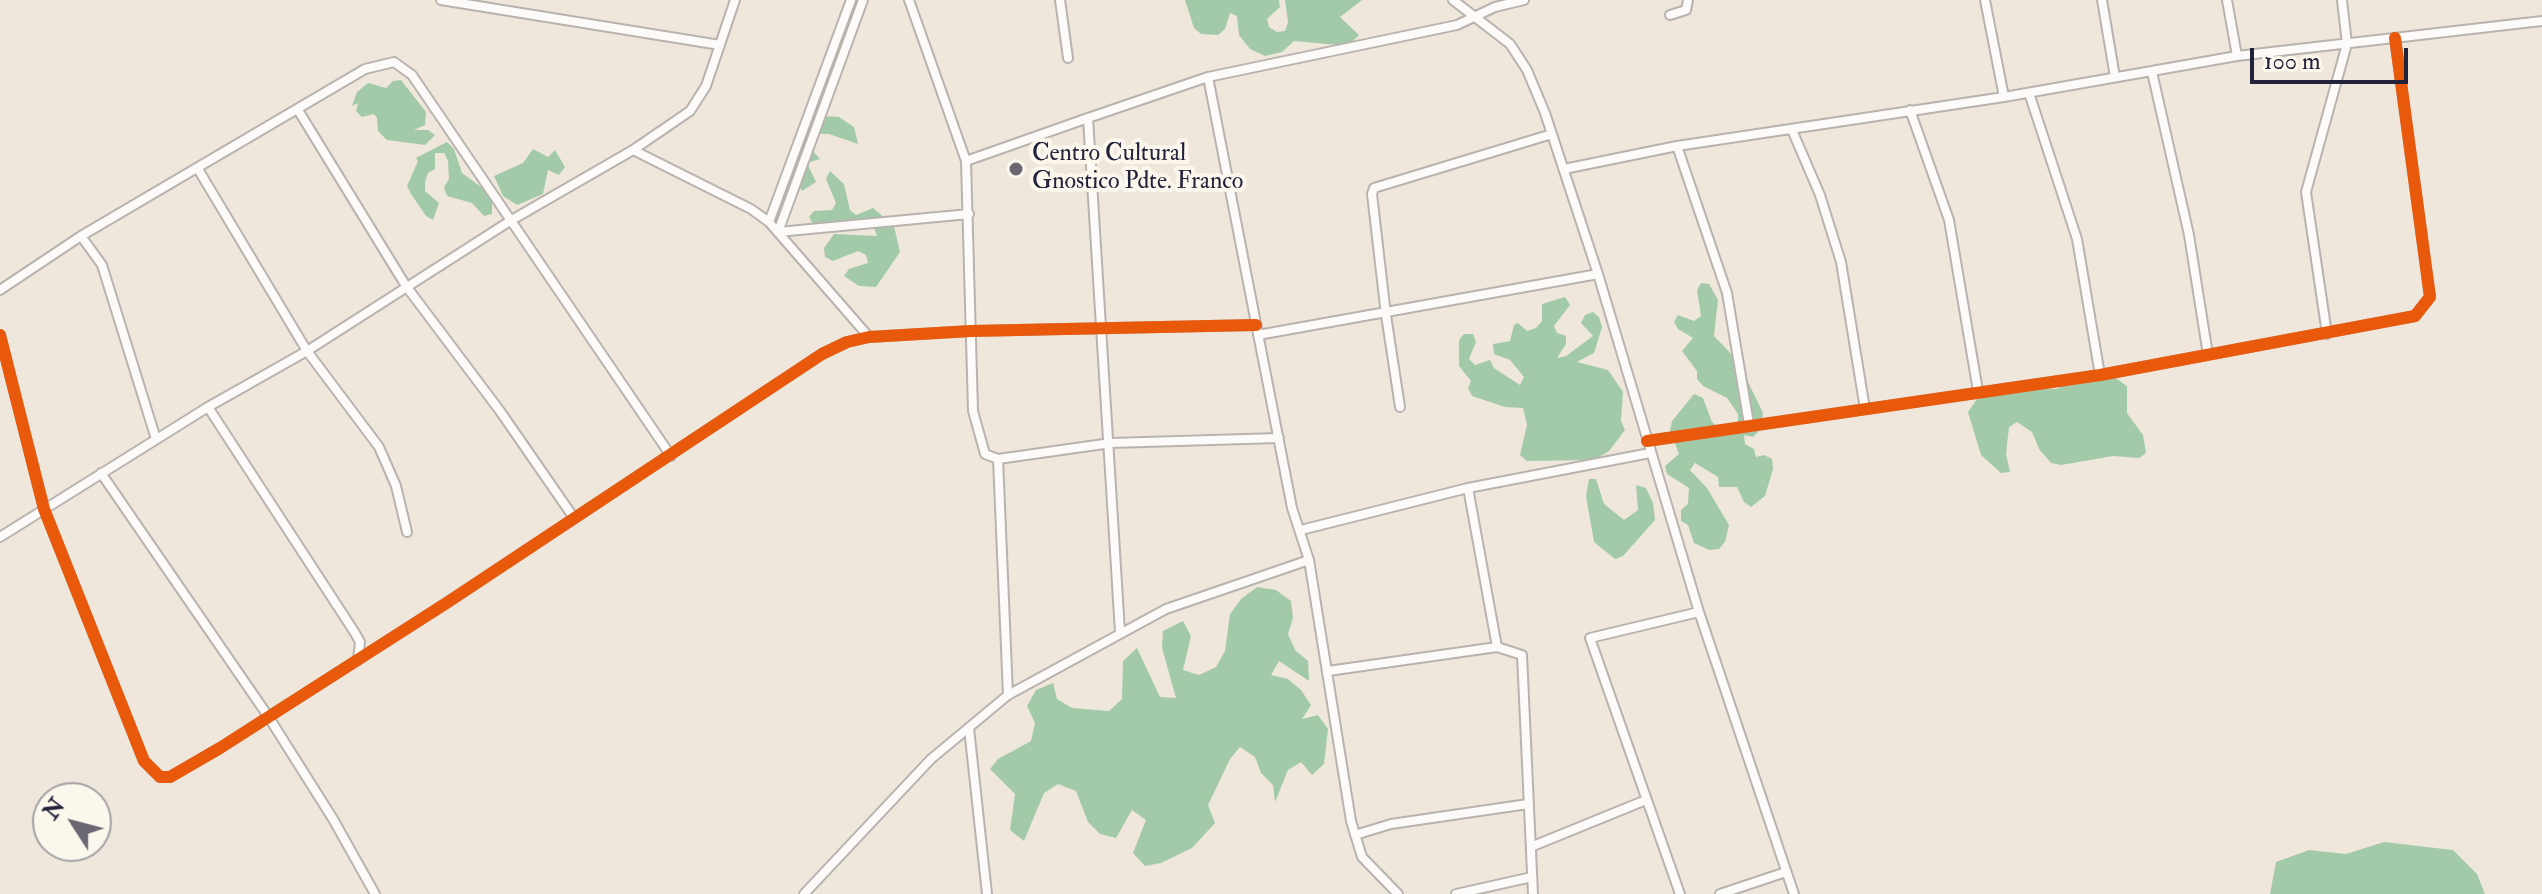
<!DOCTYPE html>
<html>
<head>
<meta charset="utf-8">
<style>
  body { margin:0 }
  #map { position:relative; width:2542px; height:894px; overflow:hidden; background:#f0e7dc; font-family:"IM FELL Double Pica",serif }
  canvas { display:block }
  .north { position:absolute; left:32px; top:782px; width:80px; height:80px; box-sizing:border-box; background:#fbf7ec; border:2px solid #a4a2a5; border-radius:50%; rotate:306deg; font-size:22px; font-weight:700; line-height:32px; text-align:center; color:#22223b }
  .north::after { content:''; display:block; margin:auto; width:28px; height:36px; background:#6a6773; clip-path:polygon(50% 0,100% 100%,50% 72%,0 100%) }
  .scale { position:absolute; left:2250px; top:48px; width:158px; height:36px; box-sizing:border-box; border:4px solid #22223b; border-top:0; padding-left:10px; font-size:24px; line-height:28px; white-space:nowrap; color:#22223b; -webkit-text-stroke:6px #fbf7ec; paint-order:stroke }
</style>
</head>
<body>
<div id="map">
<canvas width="2542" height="894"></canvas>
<div class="north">N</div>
<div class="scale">100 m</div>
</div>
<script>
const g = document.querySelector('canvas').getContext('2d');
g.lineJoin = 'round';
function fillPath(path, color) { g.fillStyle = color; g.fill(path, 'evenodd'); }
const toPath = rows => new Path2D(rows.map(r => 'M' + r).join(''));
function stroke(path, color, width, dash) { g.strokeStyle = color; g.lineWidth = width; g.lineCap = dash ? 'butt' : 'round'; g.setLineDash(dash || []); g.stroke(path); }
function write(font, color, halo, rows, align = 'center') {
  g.font = font + ' "IM FELL Double Pica",serif'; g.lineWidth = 8; g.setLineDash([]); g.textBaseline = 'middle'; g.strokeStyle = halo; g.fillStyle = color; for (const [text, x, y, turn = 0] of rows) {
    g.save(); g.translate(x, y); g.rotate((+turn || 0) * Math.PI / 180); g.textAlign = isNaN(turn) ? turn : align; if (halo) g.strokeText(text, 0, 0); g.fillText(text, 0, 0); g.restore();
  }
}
const forest = toPath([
  [1185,0,1279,0,1280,7,1267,19,1269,27,1277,32,1285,31,1288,22,1285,0,1362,0,1340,17,1359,35,1348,46,1294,41,1282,52,1265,56,1250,49,1239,35,1237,16,1230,13,1225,29,1218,35,1201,34,1194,28],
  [401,80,426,112,425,125,414,130,428,130,435,135,425,145,387,140,378,131,377,118,374,114,362,117,356,111,358,103,352,106,357,92,368,83,386,88,393,81],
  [821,116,839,117,854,127,858,144,829,134,816,134,814,152,820,159,807,163,816,182,802,191,795,179],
  [447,142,454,149,462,173,492,195,492,214,484,216,472,203,447,196,444,187,449,179,448,161,444,153,435,153,435,169,428,173,425,182,425,191,439,203,433,220,426,216,411,194,407,186,418,161,416,158],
  [533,149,548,157,555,150,565,167,559,175,548,170,543,194,517,205,503,196,494,176,523,163],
  [830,171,844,184,850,210,856,215,873,208,894,226,900,252,876,287,859,286,844,276,849,269,868,263,866,255,858,251,833,261,825,257,824,248,834,234,877,236,874,228,858,222,813,224,809,217,814,211,832,210,836,203,826,179],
  [1701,283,1709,284,1718,300,1714,336,1738,361,1763,413,1760,430,1753,437,1744,435,1745,444,1754,449,1756,457,1764,455,1772,459,1773,469,1765,496,1751,507,1744,502,1737,487,1719,487,1718,477,1695,463,1690,470,1707,488,1729,525,1725,542,1719,549,1709,550,1694,543,1688,525,1681,521,1681,510,1688,504,1689,488,1667,474,1665,466,1679,454,1670,430,1672,421,1694,394,1703,398,1712,422,1718,427,1734,432,1738,422,1738,414,1727,398,1703,386,1697,379,1697,371,1682,351,1693,338,1678,329,1674,322,1678,315,1694,321,1701,316,1697,290],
  [1565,297,1570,305,1554,326,1557,333,1566,336,1566,344,1557,358,1566,356,1593,336,1581,323,1585,315,1593,312,1599,317,1602,327,1594,353,1577,362,1608,370,1623,392,1621,421,1625,430,1609,451,1594,460,1527,461,1520,455,1527,425,1523,408,1505,407,1472,396,1468,388,1471,381,1459,366,1459,340,1464,334,1473,334,1476,342,1469,359,1475,365,1490,360,1494,368,1520,385,1524,377,1510,360,1494,354,1493,344,1510,341,1514,325,1518,323,1527,331,1536,328,1542,321,1542,304],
  [2104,370,2127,386,2127,413,2143,435,2146,453,2139,458,2113,456,2061,465,2051,463,2039,449,2032,432,2017,422,2009,427,2006,454,2010,472,2001,473,1981,455,1968,412,1979,396,2012,388,2057,389,2085,372],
  [1589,479,1596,479,1604,504,1624,520,1638,510,1636,485,1646,488,1653,503,1655,520,1623,556,1615,559,1594,542,1586,496],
  [1257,587,1276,590,1291,601,1293,618,1288,634,1295,650,1308,661,1309,681,1279,661,1271,675,1288,679,1301,690,1311,705,1302,719,1318,715,1328,729,1324,764,1312,775,1301,762,1288,770,1275,802,1273,785,1261,773,1255,757,1240,747,1230,759,1208,805,1215,823,1192,848,1161,863,1145,866,1133,853,1146,820,1132,810,1116,838,1100,834,1088,822,1076,791,1058,784,1044,793,1024,841,1010,830,1015,794,990,769,998,759,1031,741,1035,723,1027,706,1036,690,1053,683,1057,699,1072,708,1109,711,1122,699,1123,661,1137,648,1160,697,1176,698,1162,648,1163,631,1183,621,1191,636,1183,670,1199,675,1216,667,1225,651,1230,614,1241,599],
  [2384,842,2453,850,2477,874,2485,894,2270,894,2276,862,2309,850,2346,854]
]);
const minor = toPath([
  [441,0,720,45],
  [863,0,778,232,969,214],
  [909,0,966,161,973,411,985,454,998,459,1111,443,1279,438],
  [1060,0,1068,58],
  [1453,0,1510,44,1527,70,1545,113,1598,274,1699,612,1794,894],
  [1985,0,2004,97],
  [2102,0,2115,77],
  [2227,0,2237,56],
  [1670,15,1686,10,1688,0],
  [2152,72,2189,235,2208,355],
  [1208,77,1292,508,1309,560,1351,821,1362,857,1398,894],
  [2029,93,2077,239,2100,375],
  [298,110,406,286,500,411,574,518],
  [1910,110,1949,220,1978,391],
  [1088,118,1208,77,1457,25,1495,7,1524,0],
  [1792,130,1820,195,1841,262,1865,409],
  [1677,146,1727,293,1749,424],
  [633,150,751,209,769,222,869,337],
  [966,161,1088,118,1120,632],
  [198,169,307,351,379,447,396,486,407,532],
  [1564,169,1677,146,2004,97,2237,56,2542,21],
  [769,222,851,0],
  [81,236,102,265,156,439],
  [0,290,81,236,365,69,394,62,412,75,671,456],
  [2327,334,2306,192,2347,44,2342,0],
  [0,335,44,509,144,761,160,777,170,777,220,748,448,602,822,354,847,342,869,337,971,331,1256,325],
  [1258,335,1598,274],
  [208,407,355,633,360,642,358,660],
  [1400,407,1386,315,1372,194,1374,188,1552,134],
  [1647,441,2100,375,2415,316,2430,297,2395,38],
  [998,459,1008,695],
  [101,473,268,716,333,819,375,894],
  [1468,488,1650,453],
  [1301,530,1468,488,1497,647],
  [0,537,208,407,307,351,510,221,633,150,690,111,706,86,735,0],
  [1328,671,1497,647,1522,655,1533,894],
  [969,728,987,894],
  [1355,835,1391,824,1528,804],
  [1533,846,1646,800],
  [804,894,931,759,1008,695,1166,609,1309,560],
  [1456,894,1532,877],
  [1680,894,1590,638,1699,612],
  [1720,894,1786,872]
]);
const cycleway = toPath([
  [0,335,44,509,144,761,160,777,170,777,220,748,448,602,822,354,847,342,869,337,971,331,1256,325],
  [1647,441,2100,375,2415,316,2430,297,2395,38]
]);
const markers = [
  [1016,169,8,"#6a6773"]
];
const poiNames = [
  ["Centro Cultural",1032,155],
  ["Gnostico Pdte. Franco",1032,183]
];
fillPath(forest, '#a2caa9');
stroke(minor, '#b8b3ae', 12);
stroke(minor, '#fdfbfa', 8);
stroke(cycleway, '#e8590c', 12);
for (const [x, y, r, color] of markers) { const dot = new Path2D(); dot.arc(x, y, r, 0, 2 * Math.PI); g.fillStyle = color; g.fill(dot); stroke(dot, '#fbf7ec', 3); }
write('24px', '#22223b', '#fbf7ec', poiNames, 'left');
</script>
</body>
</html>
